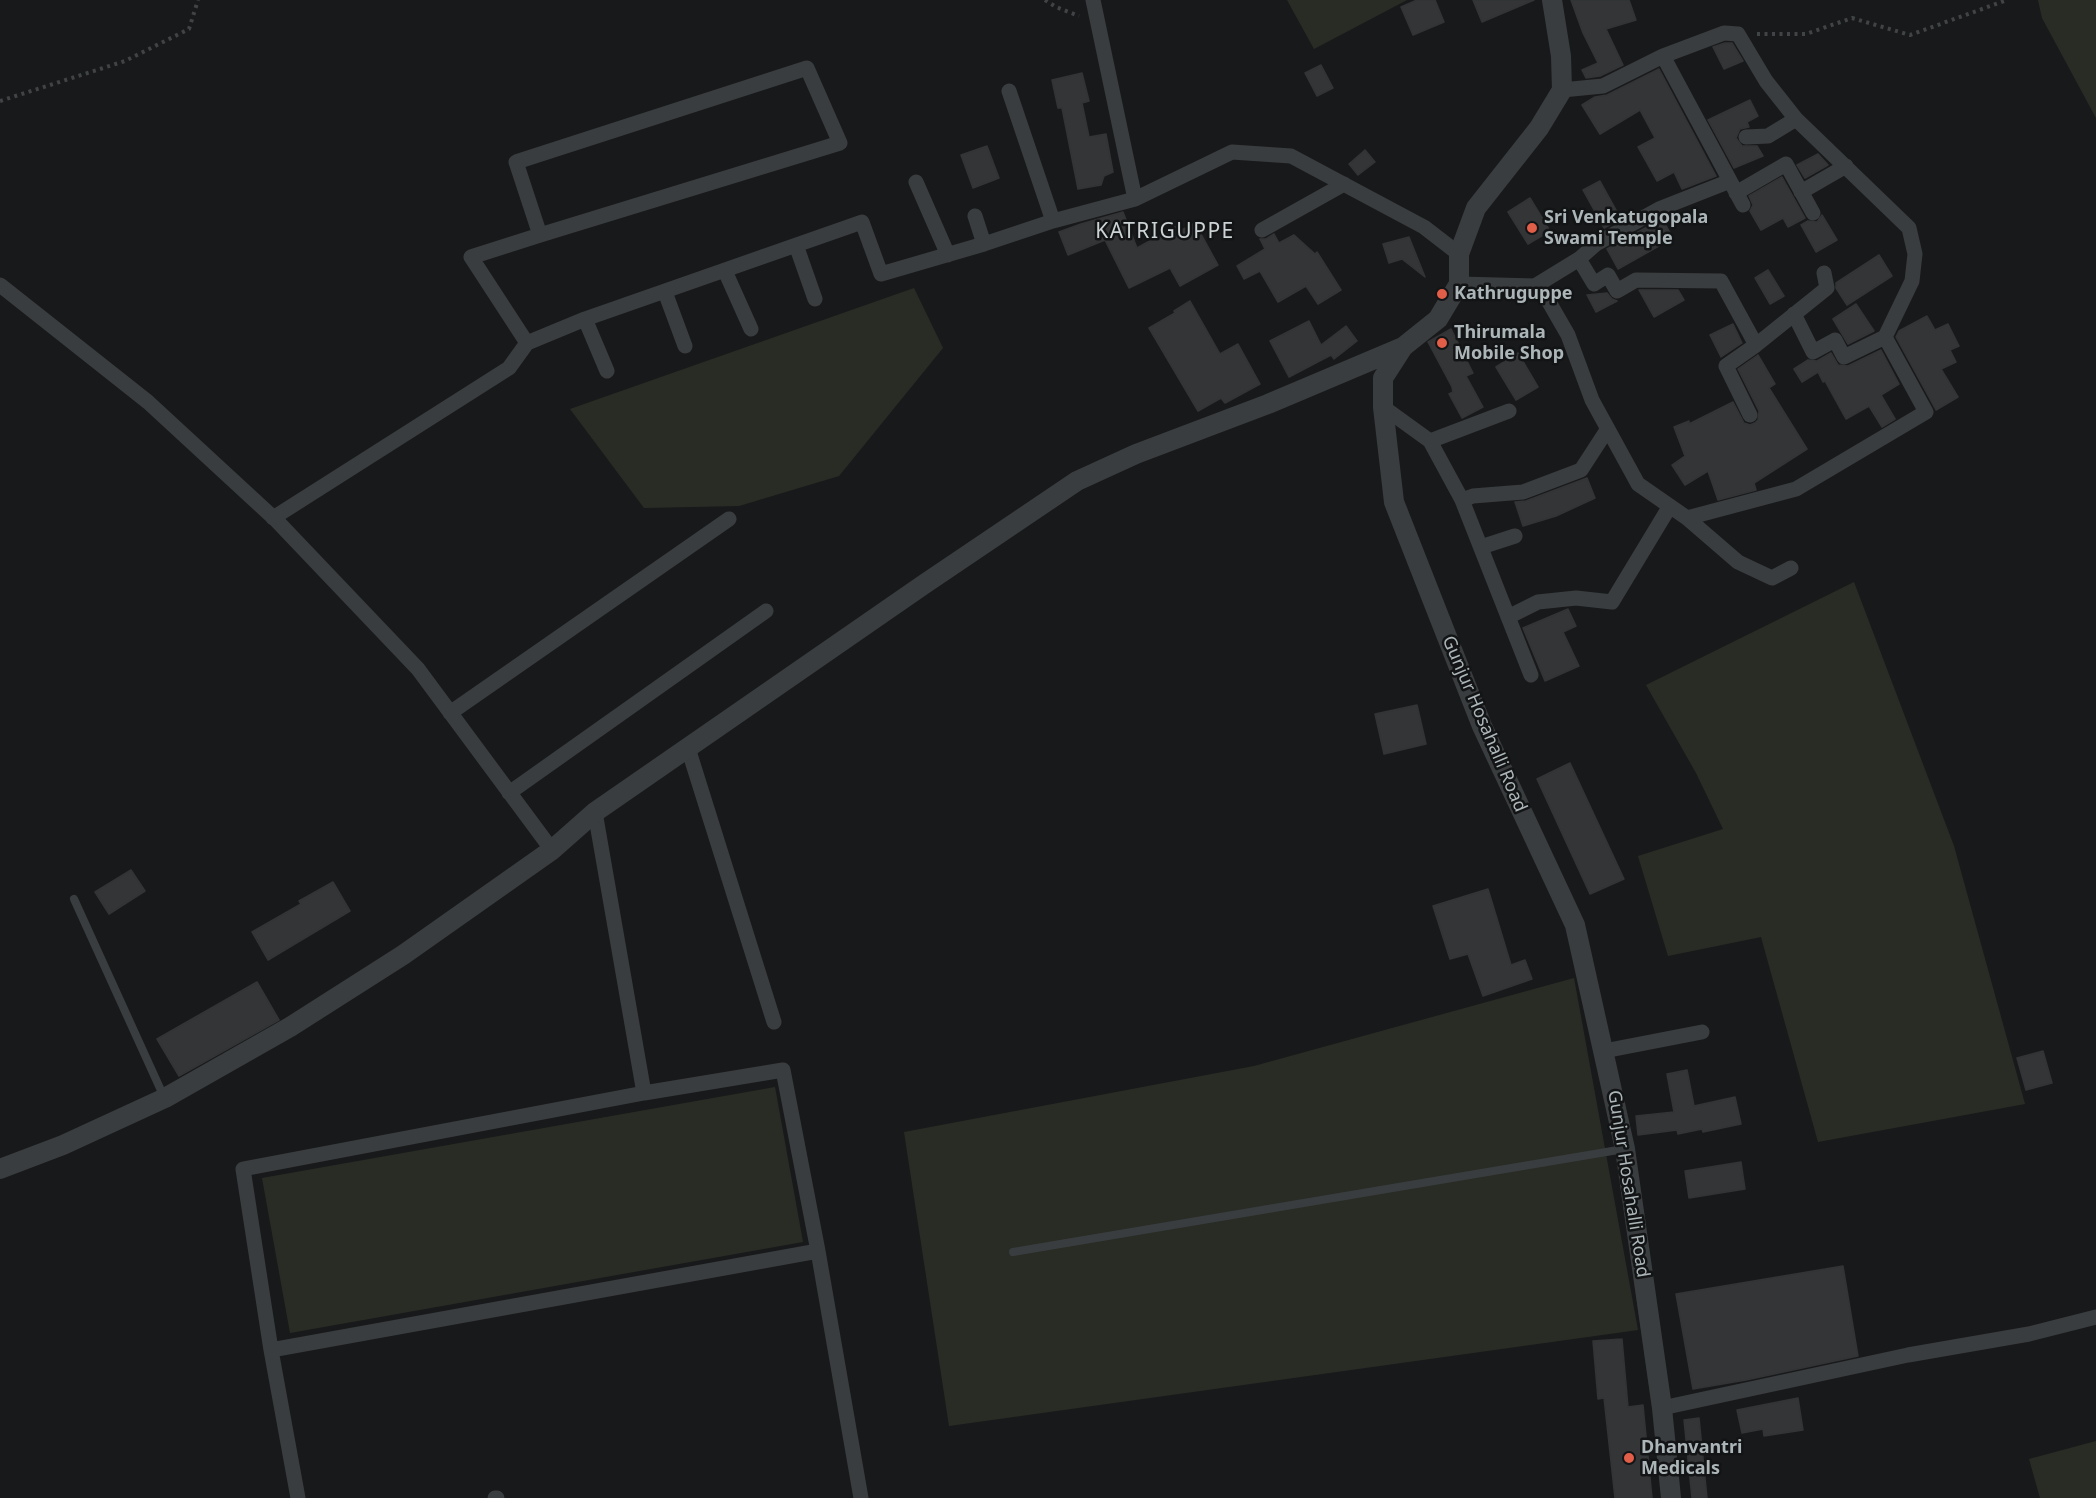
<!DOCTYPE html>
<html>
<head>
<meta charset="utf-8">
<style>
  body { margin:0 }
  canvas { display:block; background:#18191a }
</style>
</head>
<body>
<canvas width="2096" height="1498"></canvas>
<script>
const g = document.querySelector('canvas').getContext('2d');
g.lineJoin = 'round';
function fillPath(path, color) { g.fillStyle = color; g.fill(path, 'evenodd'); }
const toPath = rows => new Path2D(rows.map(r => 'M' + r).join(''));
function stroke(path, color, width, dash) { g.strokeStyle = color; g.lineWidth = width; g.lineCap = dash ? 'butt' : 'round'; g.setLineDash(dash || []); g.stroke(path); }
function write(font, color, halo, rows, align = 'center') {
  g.font = font + ' "Noto Sans",sans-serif'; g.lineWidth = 5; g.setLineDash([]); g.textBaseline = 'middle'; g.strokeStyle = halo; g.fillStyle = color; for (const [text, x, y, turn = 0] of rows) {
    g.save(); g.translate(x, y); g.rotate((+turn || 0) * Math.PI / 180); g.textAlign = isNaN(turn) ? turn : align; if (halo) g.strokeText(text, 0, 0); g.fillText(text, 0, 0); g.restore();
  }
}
const green = toPath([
  [1287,0,1407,0,1314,49],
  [2038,0,2096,0,2096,118,2042,18],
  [914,288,943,348,839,476,739,506,644,508,570,409],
  [1854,582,1954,846,2025,1104,1818,1142,1761,937,1668,956,1638,856,1723,829,1696,773,1646,685],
  [1574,978,1638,1330,949,1426,904,1132,1254,1066],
  [775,1087,803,1242,290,1333,262,1178],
  [2096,1441,2096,1498,2040,1498,2029,1459]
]);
const building = toPath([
  [1417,0,1435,0,1444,22,1413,35,1401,7,1417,0],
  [1473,0,1534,0,1482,22,1473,0],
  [1571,0,1629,0,1636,20,1606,29,1623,65,1600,76,1586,78,1582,70,1598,63,1583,33,1571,0],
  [1725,43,1732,43,1743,61,1724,69,1713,47,1725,43],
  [1321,65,1333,88,1317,96,1305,73,1321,65],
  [1659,69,1716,176,1682,189,1674,172,1657,181,1638,147,1655,138,1640,110,1600,134,1582,105,1595,97,1607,95,1659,69],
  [1082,73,1089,101,1082,103,1089,137,1106,134,1113,172,1104,176,1101,185,1078,189,1062,108,1058,108,1052,80,1082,73],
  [1750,100,1758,116,1747,122,1749,127,1740,129,1736,138,1742,146,1757,146,1763,156,1734,168,1708,120,1750,100],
  [987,146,999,178,973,188,961,155,987,146],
  [1365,150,1375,162,1358,175,1349,164,1365,150],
  [1818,154,1828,165,1805,178,1797,165,1818,154],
  [1782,177,1805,218,1788,227,1783,218,1761,230,1750,211,1753,205,1749,196,1782,177],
  [1600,181,1621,219,1604,228,1583,190,1600,181],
  [1530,198,1550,231,1528,244,1508,212,1530,198],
  [1123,212,1137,248,1177,226,1180,231,1195,223,1218,265,1180,286,1170,268,1129,288,1105,240,1068,255,1059,232,1081,224,1123,212],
  [1822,215,1837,240,1816,252,1801,225,1808,221,1817,222,1822,215],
  [1662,219,1673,238,1618,269,1607,249,1662,219],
  [1274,234,1279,243,1294,235,1315,254,1317,252,1341,290,1318,304,1306,286,1278,302,1260,271,1244,279,1237,266,1265,249,1260,239,1266,239,1274,234],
  [1409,237,1425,277,1402,259,1389,263,1383,244,1409,237],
  [1879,255,1892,276,1847,305,1836,288,1836,283,1879,255],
  [1768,270,1784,296,1770,304,1755,278,1768,270],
  [1639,290,1678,290,1684,300,1654,317,1639,290],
  [1607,293,1612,299,1617,301,1596,312,1587,295,1607,293],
  [1190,301,1220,354,1238,344,1260,384,1225,403,1221,398,1198,411,1149,328,1175,313,1174,311,1190,301],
  [1856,304,1874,331,1848,344,1833,319,1856,304],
  [1927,316,1935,330,1948,324,1959,346,1950,350,1956,362,1941,369,1958,397,1936,410,1896,337,1899,331,1927,316],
  [1309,321,1321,345,1346,326,1357,341,1334,359,1331,355,1289,377,1270,341,1309,321],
  [1733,324,1742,343,1721,357,1710,335,1733,324],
  [1451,329,1473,373,1466,376,1483,407,1462,418,1449,394,1453,392,1452,387,1428,342,1451,329],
  [1881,350,1899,384,1881,395,1895,419,1882,427,1869,406,1846,419,1825,381,1823,382,1818,372,1802,382,1794,369,1808,360,1817,361,1831,353,1838,365,1848,366,1881,350],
  [1518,353,1538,387,1516,400,1496,367,1518,353],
  [1758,355,1775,384,1769,388,1807,449,1754,483,1756,490,1718,500,1708,471,1685,485,1672,465,1685,456,1674,427,1689,421,1689,424,1733,402,1744,423,1750,425,1755,423,1758,420,1759,411,1738,369,1758,355],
  [1587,478,1595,498,1556,516,1523,526,1515,502,1526,501,1587,478],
  [1568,609,1576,626,1563,632,1579,666,1545,681,1523,628,1568,609],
  [1417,705,1426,744,1384,754,1375,714,1417,705],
  [1570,763,1624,879,1590,894,1537,779,1570,763],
  [131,870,145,891,109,914,95,892,131,870],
  [333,882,350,911,268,960,252,932,301,904,299,901,333,882],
  [1488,889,1511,965,1525,960,1532,979,1483,996,1468,954,1450,959,1433,906,1488,889],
  [257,982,279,1020,179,1076,157,1039,257,982],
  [2043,1051,2052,1083,2026,1090,2017,1058,2043,1051],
  [1687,1070,1694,1106,1735,1097,1741,1124,1703,1132,1702,1129,1678,1134,1677,1130,1638,1135,1636,1116,1674,1112,1667,1074,1687,1070],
  [1741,1162,1745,1189,1689,1198,1685,1171,1741,1162],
  [1843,1266,1858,1356,1746,1380,1693,1389,1676,1294,1843,1266],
  [1622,1339,1628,1407,1643,1405,1652,1498,1615,1498,1604,1398,1598,1399,1593,1341,1622,1339],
  [1798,1398,1803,1430,1764,1436,1763,1429,1742,1433,1737,1410,1798,1398],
  [1699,1418,1707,1498,1692,1498,1684,1420,1699,1418]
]);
const path = toPath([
  [1045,0,1056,7,1079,16],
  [1757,34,1806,34,1852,18,1910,35,2007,0],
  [0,101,125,61,189,29,198,0]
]);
const service = toPath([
  [74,899,164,1097],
  [1013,1252,1624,1149]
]);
const minor = toPath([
  [1093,0,1135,199],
  [1663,56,1743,205],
  [1562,90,1603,86,1663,56,1724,33,1738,34,1766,81,1796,119,1909,228,1915,254,1912,281,1885,337],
  [1009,91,1053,221],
  [1746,137,1768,136,1796,119],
  [916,182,948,255],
  [1801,192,1846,166],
  [1736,193,1786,164,1813,213],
  [975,216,984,244],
  [1262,230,1344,184],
  [540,235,516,162,807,68,840,143,540,235,471,257,527,343,585,319,862,222,881,274,984,244,1053,221,1135,199,1232,152,1291,156,1424,227,1459,254],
  [796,245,815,299],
  [1579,259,1594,284,1608,275,1617,291,1636,280,1721,281,1756,345],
  [725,271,751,329],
  [1459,284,1535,286,1549,302,1568,335,1592,400,1638,484,1687,518,1738,562,1772,578,1791,568],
  [0,285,148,402,277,521,418,669,552,850],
  [1535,286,1579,259,1596,244,1659,209,1730,181],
  [665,292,685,346],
  [585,319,607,371],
  [1383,407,1430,441,1462,500,1473,496,1523,492,1581,470,1607,430],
  [1750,415,1726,366,1756,345,1827,288,1824,273],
  [1430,441,1509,411],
  [1462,500,1531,675],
  [273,518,509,368,527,343],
  [1687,518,1796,489,1926,412,1885,337,1844,357,1835,340,1813,352,1794,314],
  [1481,547,1515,536],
  [1508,617,1538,602,1576,598,1612,602,1670,506],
  [450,713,729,519],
  [688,748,774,1022],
  [509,793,766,611],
  [595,812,644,1093],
  [1604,1051,1702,1032],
  [818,1251,861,1498],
  [271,1350,818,1251,783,1070,644,1093,243,1169,271,1350,298,1498],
  [1662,1408,1908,1355,2029,1334,2096,1317],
  [495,1498,497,1498]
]);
const tertiary = toPath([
  [1552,0,1561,56,1562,90,1539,128,1476,208,1459,254,1459,284,1438,319,1403,347,1383,378,1383,407,1394,502,1482,726,1575,925,1625,1149,1662,1408,1671,1498],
  [0,1169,63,1145,165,1098,290,1027,403,955,552,850,595,812,923,585,1077,481,1136,454,1268,404,1403,347]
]);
const markers = [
  [1532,228,6,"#e15e49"],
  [1442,294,6,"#e15e49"],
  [1442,343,6,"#e15e49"],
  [1629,1458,6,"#e15e49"]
];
const poiNames = [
  ["Sri Venkatugopala",1544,218],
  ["Swami Temple",1544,239],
  ["Kathruguppe",1454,294],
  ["Thirumala",1454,333],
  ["Mobile Shop",1454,354],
  ["Dhanvantri",1641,1448],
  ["Medicals",1641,1469]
];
const streetNames = [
  ["Gunjur Hosahalli Road",1484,724,67],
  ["Gunjur Hosahalli Road",1628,1184,81]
];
const quarterNames = [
  ["KATRIGUPPE",1165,232]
];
fillPath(green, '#282c25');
fillPath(building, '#333536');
stroke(building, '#323436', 1.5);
stroke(path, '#404446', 4, [3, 4.5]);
stroke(service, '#3a3d3f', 8);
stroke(minor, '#3a3d3f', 15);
stroke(tertiary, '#3a3d3f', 20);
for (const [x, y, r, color] of markers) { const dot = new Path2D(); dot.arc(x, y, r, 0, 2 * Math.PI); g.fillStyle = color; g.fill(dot); stroke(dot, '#131415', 2); }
write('bold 18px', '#acb6b8', '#131415', poiNames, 'left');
write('18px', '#acb6b8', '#131415', streetNames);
g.letterSpacing = '1.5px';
write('21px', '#ccd3d5', '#131415', quarterNames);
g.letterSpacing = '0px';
</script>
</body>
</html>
